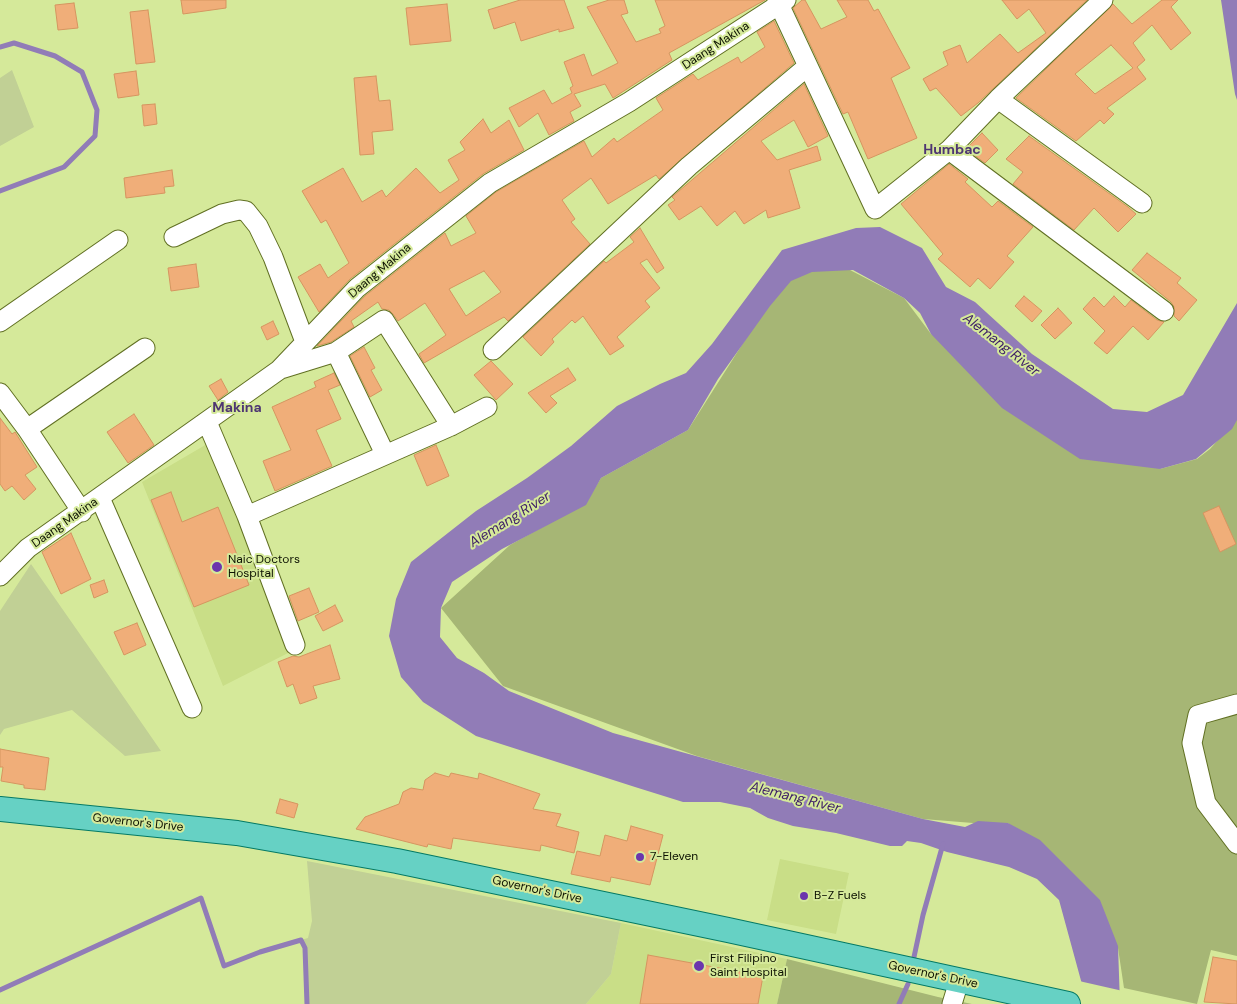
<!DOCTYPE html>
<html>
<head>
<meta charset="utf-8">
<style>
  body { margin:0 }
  canvas { display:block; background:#d5e99a }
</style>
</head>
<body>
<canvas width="1237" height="1004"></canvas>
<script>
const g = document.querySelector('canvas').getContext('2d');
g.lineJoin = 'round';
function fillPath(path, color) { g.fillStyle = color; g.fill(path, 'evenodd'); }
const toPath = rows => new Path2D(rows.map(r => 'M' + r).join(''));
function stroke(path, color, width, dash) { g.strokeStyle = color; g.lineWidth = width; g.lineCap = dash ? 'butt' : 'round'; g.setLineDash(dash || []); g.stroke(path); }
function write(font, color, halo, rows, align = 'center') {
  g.font = font + ' "DM Sans",sans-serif'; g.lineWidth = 4; g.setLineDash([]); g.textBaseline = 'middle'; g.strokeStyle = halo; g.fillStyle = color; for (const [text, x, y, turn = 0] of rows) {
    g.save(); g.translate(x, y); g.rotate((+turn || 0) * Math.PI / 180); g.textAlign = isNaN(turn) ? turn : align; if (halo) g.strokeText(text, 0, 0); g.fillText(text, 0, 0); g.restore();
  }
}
const built = toPath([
  [207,444,292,651,223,686,142,482],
  [780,859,849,873,836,934,767,920],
  [621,923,787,959,777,1004,586,1004,611,974]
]);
const green = toPath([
  [12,70,34,127,0,146,0,78],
  [31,564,107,673,161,751,125,756,72,710,4,729,0,735,0,611],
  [307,861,621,923,611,974,586,1004,307,1004,305,948,301,940,308,938,312,921]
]);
const forest = toPath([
  [790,269,850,270,904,298,931,334,1160,469,1197,459,1210,449,1237,419,1237,956,1211,950,1197,1004,1124,988,1118,948,1008,823,973,823,923,819,697,756,503,686,441,608,510,545,586,503,601,478,688,430],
  [787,959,938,997,972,1004,777,1004]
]);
const water = toPath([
  [1221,0,1237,0,1237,100,1235,94],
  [880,227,922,248,946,287,975,302,1032,354,1113,409,1147,412,1183,395,1237,303,1237,420,1232,429,1196,459,1160,469,1080,459,1002,408,931,334,920,313,904,298,853,270,812,272,791,281,770,306,718,379,688,430,601,478,586,505,502,549,452,582,441,608,440,637,457,658,484,673,509,691,613,733,923,819,965,827,978,821,1008,823,1040,840,1100,900,1118,946,1120,1004,1083,988,1059,900,1037,879,1009,867,947,852,921,843,907,841,902,846,890,846,836,833,793,826,768,818,750,808,720,802,683,802,635,787,476,736,423,702,401,677,389,636,396,599,411,562,476,511,527,478,571,446,617,406,660,384,686,373,712,344,782,250,856,228]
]);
const pier = toPath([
  [1079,981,1123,991,1123,1004,1079,1004,1081,989]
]);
const stream = toPath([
  [0,47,14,43,55,56,82,72,97,110,95,136,64,167,0,191],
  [914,957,923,915,943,844],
  [0,990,201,898,224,966,260,952,301,940,305,948,307,1004],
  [899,1004,908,984]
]);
const building = toPath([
  [181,0,226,0,226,8,183,14,181,0],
  [520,0,564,0,574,28,559,32,559,29,521,41,515,22,494,29,488,10,520,0],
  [609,0,624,0,628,13,621,15,636,42,661,33,659,29,665,26,655,0,765,0,669,53,672,60,613,98,605,84,574,94,581,106,570,112,574,121,549,135,538,113,519,127,509,108,544,90,552,104,572,93,570,88,573,86,564,62,584,54,592,76,618,63,587,7,609,0],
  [802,0,805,0,821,29,847,17,837,0,868,0,874,11,878,9,910,68,891,78,917,138,868,159,848,112,843,114,793,8,802,0],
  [1002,0,1087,0,978,103,961,116,936,88,930,91,923,79,948,65,943,52,960,45,967,63,1000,34,1018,53,1046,33,1029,9,1017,19,1002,0],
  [1162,0,1178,0,1171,7,1191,33,1171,50,1152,25,1133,43,1145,60,1137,67,1146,79,1107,108,1114,114,1104,124,1100,120,1076,141,1016,98,1113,4,1132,24,1162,0],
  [1111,45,1133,68,1095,94,1075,74,1111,45],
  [74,3,78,28,58,30,55,5,74,3],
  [447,4,451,41,410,45,406,8,447,4],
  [148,10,155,62,136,64,130,12,148,10],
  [774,21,794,63,659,179,656,175,608,204,591,178,562,200,575,219,571,222,590,244,508,321,504,317,424,363,419,354,446,335,425,303,398,321,393,314,389,310,382,309,378,302,351,321,354,327,331,342,317,346,365,296,445,233,451,246,476,233,466,216,496,192,584,141,592,157,614,138,617,142,663,110,656,98,693,74,698,80,738,57,741,63,765,47,757,32,774,21],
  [484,271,501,292,466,316,449,289,484,271],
  [136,71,139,95,118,98,114,74,136,71],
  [376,76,379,101,390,100,393,130,372,132,374,154,360,155,354,78,376,76],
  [804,84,828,136,808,147,794,120,761,141,777,160,817,146,821,160,789,170,800,208,768,218,766,210,744,224,735,211,717,226,701,206,679,220,668,205,675,200,672,197,804,84],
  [155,104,157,124,144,126,142,105,155,104],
  [483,119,491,133,509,120,524,150,483,174,350,279,319,312,298,277,320,264,328,278,349,263,326,220,321,223,302,191,343,168,362,202,382,190,386,197,416,168,440,193,459,180,448,160,465,150,460,142,483,119],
  [982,133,998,150,985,163,966,149,982,133],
  [1029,136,1128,207,1136,214,1118,232,1094,208,1074,230,1013,184,1023,172,1006,159,1029,136],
  [949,164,968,179,965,182,992,207,998,201,1033,227,1007,256,1014,262,990,289,978,278,970,287,938,259,943,254,901,204,949,164],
  [172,170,174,186,164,187,165,193,126,198,124,178,172,170],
  [640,228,664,268,657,273,647,259,640,263,660,288,645,301,650,307,617,337,624,346,610,355,583,316,575,323,572,320,552,339,554,342,541,356,523,337,604,261,606,263,634,242,630,237,640,228],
  [1147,253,1181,278,1177,283,1197,300,1179,321,1174,316,1174,307,1171,302,1132,270,1147,253],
  [196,264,199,287,171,291,168,268,196,264],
  [1024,296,1042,311,1032,322,1015,306,1024,296],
  [1114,296,1125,307,1131,300,1157,320,1164,322,1148,340,1133,326,1107,354,1094,343,1105,331,1083,309,1094,297,1104,307,1114,296],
  [1058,308,1072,323,1055,339,1041,325,1058,308],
  [273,321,279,334,267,340,261,327,273,321],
  [364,347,375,368,371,370,382,390,370,397,350,356,364,347],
  [491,361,513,384,496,400,474,375,491,361],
  [568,368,576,380,550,396,557,403,546,413,528,393,568,368],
  [334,373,340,385,328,390,341,419,316,430,332,466,275,491,263,461,291,450,272,407,316,387,314,382,334,373],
  [221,379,228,392,218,400,209,386,221,379],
  [134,414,154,445,128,463,107,432,134,414],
  [0,418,12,434,15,432,37,467,25,475,36,489,24,500,12,486,5,491,0,484,0,418],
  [436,445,449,476,427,486,414,455,436,445],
  [171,492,182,522,218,507,249,585,194,607,151,500,171,492],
  [1219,506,1236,544,1220,552,1203,513,1219,506],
  [71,533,91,579,61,594,42,552,71,533],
  [104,580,108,592,94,598,90,585,104,580],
  [309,588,319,612,298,621,289,596,309,588],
  [335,605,343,621,323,631,315,616,335,605],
  [137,623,146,645,124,655,114,632,137,623],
  [330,645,340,679,313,686,317,698,300,704,293,684,287,687,278,662,293,656,299,657,330,645],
  [0,749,49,758,45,790,24,788,24,785,1,781,3,767,0,767,0,749],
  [435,773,449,777,451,773,478,779,479,773,540,794,533,809,561,814,556,826,579,832,574,853,541,845,540,851,453,838,451,849,428,844,427,847,356,829,365,817,399,804,403,792,411,788,423,790,425,780,435,773],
  [280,799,298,804,294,818,276,813,280,799],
  [631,826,663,835,650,885,611,877,610,882,571,874,577,851,600,856,605,835,627,841,631,826],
  [648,955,763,976,758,1004,640,1004,648,955],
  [1213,957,1237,961,1237,1004,1204,1002,1213,957]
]);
const minor = toPath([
  [777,0,875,209,949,150,998,99,1103,0],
  [998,99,1142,203],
  [949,150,1164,311],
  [174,237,222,214,239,210,246,211,258,226,273,257,305,342],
  [0,322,118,240],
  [493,350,689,166,808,66],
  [336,352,385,454],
  [281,369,336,352,384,320,451,426],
  [0,393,27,429,82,512],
  [207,422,247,516,295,645],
  [27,429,145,348],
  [100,498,192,708],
  [247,516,451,426,487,407],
  [0,576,28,548,279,370,357,288,490,183,629,102,786,0],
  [1237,704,1198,715,1192,743,1206,803,1237,844],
  [952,1004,959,981]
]);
const major = toPath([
  [0,809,237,833,397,861,728,930,1068,1004]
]);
const markers = [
  [217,567,6,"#6b36ad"],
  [640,857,5,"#6b36ad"],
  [804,896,5,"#6b36ad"],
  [699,966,6,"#6b36ad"]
];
const streetNames = [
  ["Daang Makina",716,46,-33],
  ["Daang Makina",380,271,-40],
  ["Daang Makina",65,523,-35],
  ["Governor's Drive",138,823,6],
  ["Governor's Drive",537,890,12],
  ["Governor's Drive",933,975,12]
];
const poiNames = [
  ["Naic Doctors",228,560],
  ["Hospital",228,574],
  ["7-Eleven",650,857],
  ["B-Z Fuels",814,896],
  ["First Filipino",710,959],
  ["Saint Hospital",710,973]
];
const neighbourhoodNames = [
  ["Humbac",952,150],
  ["Makina",237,408]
];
const waterNames = [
  ["Alemang River",1001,345,38],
  ["Alemang River",510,520,-32],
  ["Alemang River",795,798,14]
];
fillPath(built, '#c9de87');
fillPath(green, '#c1d095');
fillPath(forest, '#a6b675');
fillPath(water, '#917cb7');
fillPath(pier, '#d5e99a');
stroke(stream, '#917cb7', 5);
fillPath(building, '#f0ae79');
stroke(building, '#d59560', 1);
stroke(minor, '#617023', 21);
stroke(major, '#047a65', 26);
stroke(minor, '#fff', 19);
stroke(major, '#66d1c4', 24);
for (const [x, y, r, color] of markers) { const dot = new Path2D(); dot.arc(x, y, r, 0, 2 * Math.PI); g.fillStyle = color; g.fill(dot); stroke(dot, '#d5e99a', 2); }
write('12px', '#0c1100', '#d5e99a', streetNames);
write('12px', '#0c1100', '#d5e99a', poiNames, 'left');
write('bold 14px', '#4e3672', '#d5e99a', neighbourhoodNames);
write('italic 14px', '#3f2067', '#d5e99a', waterNames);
</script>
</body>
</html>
